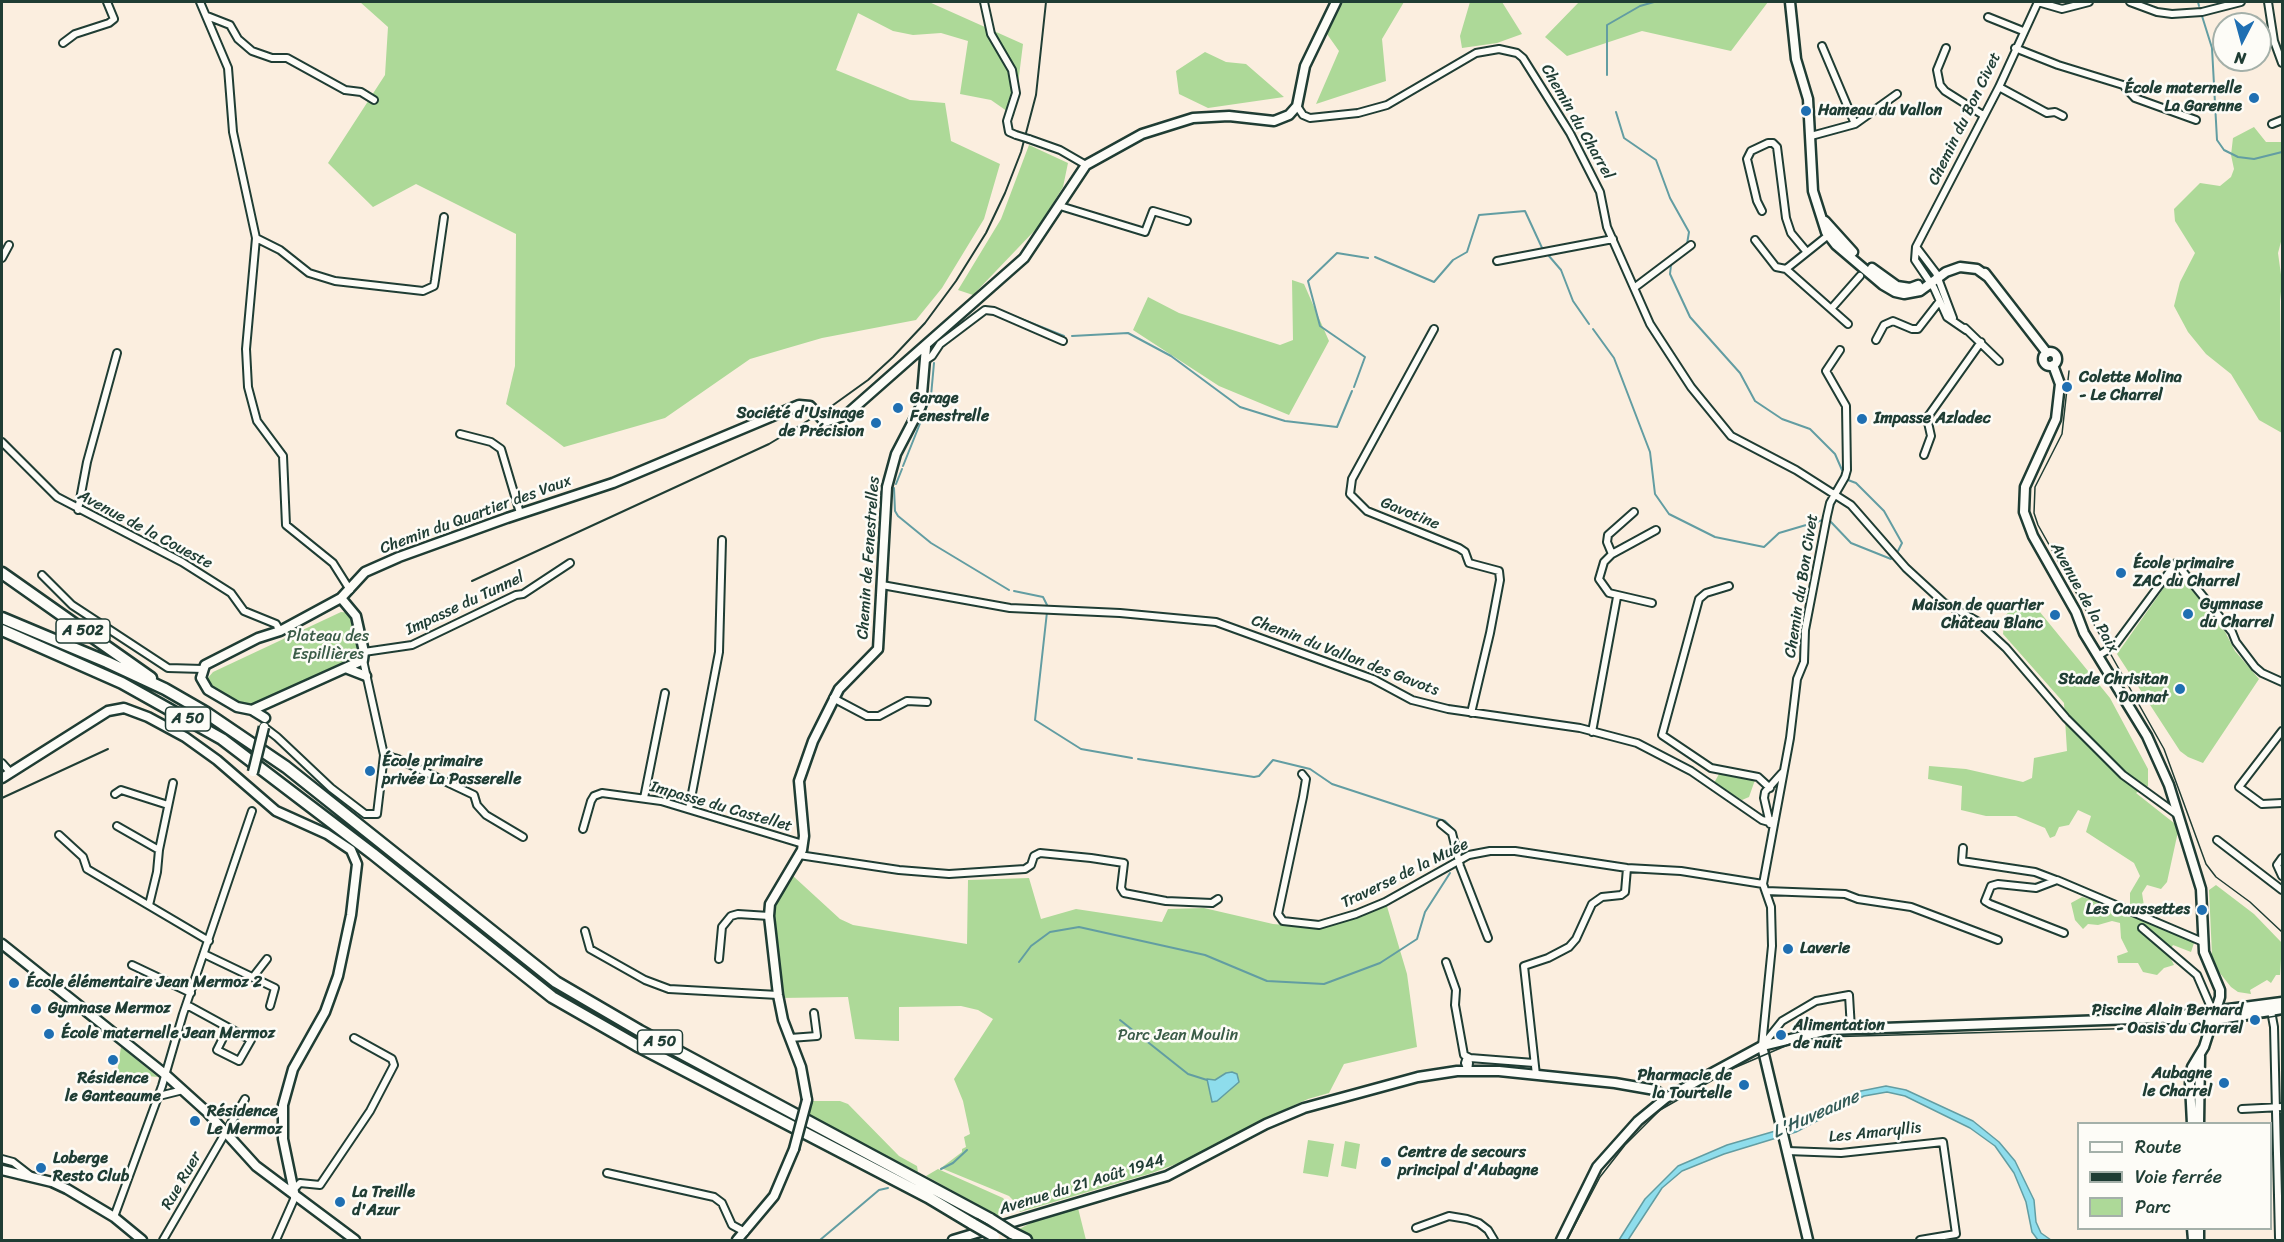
<!DOCTYPE html>
<html>
<head>
<meta charset="utf-8">
<style>
  body { margin:0 }
  #map { position:relative; width:2284px; height:1242px; overflow:hidden; background:#fbeedf; font-family:Sriracha,sans-serif }
  canvas { display:block }
  .frame { position:absolute; inset:0; border:3px solid #1f3d34; pointer-events:none }
  .legend { position:absolute; left:2077px; top:1122px; width:195px; height:108px; box-sizing:border-box; background:#fdfcf7; border:2px solid #a4b0a9; margin:0; padding:8px 10px; list-style:none; font-size:18px; color:#1f3d34 }
  .legend li { display:flex; align-items:center; gap:12px; height:30px }
  .legend b { width:30px; border:2px solid #a4b0a9 }
  .north { position:absolute; left:2212px; top:12px; width:60px; height:60px; box-sizing:border-box; background:#fdfcf7; border:2px solid #a4b0a9; border-radius:50%; rotate:186deg; font-size:16px; font-weight:700; line-height:24px; text-align:center; color:#1f3d34 }
  .north::after { content:''; display:block; margin:auto; width:21px; height:27px; background:#1f6fb2; clip-path:polygon(50% 0,100% 100%,50% 72%,0 100%) }
</style>
</head>
<body>
<div id="map">
<canvas width="2284" height="1242"></canvas>
<div class="frame"></div>
<ul class="legend">
<li><b style="height:8px;background:#fdfcf7"></b>Route</li>
<li><b style="height:8px;background:#1f3d34"></b>Voie ferrée</li>
<li><b style="height:16px;background:#add998"></b>Parc</li>
</ul>
<div class="north">N</div>
</div>
<script>
const g = document.querySelector('canvas').getContext('2d');
g.lineJoin = 'round';
function fillPath(path, color) { g.fillStyle = color; g.fill(path, 'evenodd'); }
const toPath = rows => new Path2D(rows.map(r => 'M' + r).join(''));
function stroke(path, color, width, dash) { g.strokeStyle = color; g.lineWidth = width; g.lineCap = dash ? 'butt' : 'round'; g.setLineDash(dash || []); g.stroke(path); }
function write(font, color, halo, rows, align = 'center') {
  g.font = font + ' Sriracha,sans-serif'; g.lineWidth = 5; g.setLineDash([]); g.textBaseline = 'middle'; g.strokeStyle = halo; g.fillStyle = color; for (const [text, x, y, turn = 0] of rows) {
    g.save(); g.translate(x, y); g.rotate((+turn || 0) * Math.PI / 180); g.textAlign = isNaN(turn) ? turn : align; if (halo) g.strokeText(text, 0, 0); g.fillText(text, 0, 0); g.restore();
  }
}
const green = toPath([
  [360,2,929,2,1023,44,1014,116,991,100,960,94,968,41,941,33,913,35,893,31,858,13,836,70,910,100,945,103,951,141,1000,164,984,219,942,288,916,320,822,338,750,359,665,418,564,447,506,404,515,366,516,234,416,184,373,207,328,163,385,75,388,27],
  [1343,2,1404,2,1382,39,1386,81,1316,104,1339,51,1327,34],
  [1470,2,1502,2,1522,34,1497,43,1462,48,1460,36],
  [1579,2,1768,2,1731,51,1642,31,1567,56,1545,37],
  [1205,52,1226,62,1246,64,1284,97,1208,108,1179,94,1176,71],
  [2254,127,2266,142,2282,142,2282,238,2278,253,2282,282,2280,301,2282,433,2259,420,2231,374,2206,354,2188,332,2174,306,2180,282,2195,253,2175,221,2174,209,2200,183,2220,186,2231,177,2234,169,2231,155,2233,138],
  [1029,145,1068,163,1063,187,1039,226,973,295,958,290,1001,219],
  [1292,280,1304,284,1329,341,1289,415,1219,386,1133,330,1148,297,1179,313,1280,345,1293,340],
  [2175,572,2219,620,2235,651,2259,679,2203,763,2188,757,2180,751,2117,654],
  [2015,605,2035,606,2110,698,2148,769,2148,786,2136,793,2179,827,2167,882,2161,889,2147,885,2142,893,2146,919,2194,943,2191,952,2173,945,2168,953,2174,965,2164,968,2157,975,2143,972,2138,963,2118,963,2117,956,2128,952,2121,938,2120,923,2112,921,2098,925,2088,924,2083,929,2075,920,2071,903,2082,897,2130,910,2130,893,2140,876,2134,863,2086,832,2091,816,2078,810,2069,825,2059,827,2055,836,2050,838,2045,828,2016,816,1986,816,1961,810,1962,786,1928,779,1929,766,1966,769,2023,782,2032,778,2034,758,2067,751,2064,703,2003,634,2005,616],
  [341,612,350,613,353,618,360,654,359,659,253,706,244,706,209,688,207,679,213,672],
  [1719,774,1755,780,1749,797,1742,800,1714,783],
  [792,875,840,919,853,925,967,944,968,880,1029,878,1041,919,1076,909,1162,922,1168,909,1204,908,1273,924,1321,928,1386,903,1407,974,1417,1047,1344,1064,1329,1093,1308,1099,1266,1118,1200,1155,1152,1173,1020,1212,1016,1203,1009,1196,941,1168,962,1152,962,1149,966,1147,964,1137,970,1134,963,1101,954,1079,993,1019,978,1010,961,1006,899,1007,899,1041,855,1039,848,997,780,998,774,913,780,893],
  [2216,885,2254,914,2282,943,2280,975,2276,975,2271,983,2267,980,2250,990,2251,994,2238,992,2231,987,2219,972,2212,955,2209,890],
  [121,1047,158,1077,117,1073],
  [810,1101,840,1101,848,1104,899,1156,917,1166,918,1172,806,1114],
  [1308,1140,1334,1144,1328,1177,1303,1173],
  [1345,1141,1360,1144,1356,1169,1341,1166],
  [938,1169,1003,1198,1008,1204,1000,1217,926,1176],
  [1078,1208,1086,1240,1035,1240,1017,1230,1039,1219]
]);
const water = toPath([
  [1232,1072,1237,1074,1239,1082,1217,1101,1212,1102,1207,1079,1215,1080,1226,1073,1232,1072],
  [1886,1086,1906,1090,1973,1121,1999,1142,2015,1161,2034,1200,2036,1222,2041,1233,2051,1240,2038,1240,2032,1232,2026,1202,2014,1173,1995,1146,1970,1128,1905,1096,1887,1092,1864,1096,1796,1132,1724,1154,1682,1171,1662,1188,1628,1240,1619,1240,1645,1199,1678,1166,1727,1145,1796,1125,1861,1091,1886,1086]
]);
const stream = toPath([
  [2198,2,2199,6],
  [2202,16,2212,48,2217,140,2224,150,2238,157,2254,159,2282,152],
  [1607,75,1607,25,1640,6,1654,2],
  [1616,112,1624,138,1656,160,1670,198,1689,232,1687,244],
  [1681,255,1671,265,1670,274,1690,317,1740,373,1755,401,1782,419,1810,429,1835,454,1842,470],
  [1549,256,1561,270,1573,301,1589,324],
  [1375,257,1434,282,1453,260,1467,252,1479,215,1525,211,1543,250],
  [1004,312,1064,336],
  [1593,329,1614,358,1650,452,1655,494,1669,514,1715,537,1764,547,1779,533,1823,520],
  [1072,336,1128,333,1171,356,1240,407,1285,421,1337,427,1352,391],
  [1354,387,1365,357,1320,326,1308,281,1337,253,1368,258],
  [903,466,931,396,934,363],
  [1848,480,1856,483,1884,511,1902,543,1898,551],
  [896,484,902,469],
  [894,488,895,511,898,516,931,543,1009,590],
  [1830,521,1851,543,1891,559],
  [1014,591,1043,597,1048,607],
  [1047,612,1035,720,1081,749,1132,758],
  [1138,759,1254,777,1259,776,1273,760,1310,769,1332,784,1445,821,1454,830,1463,853],
  [1019,962,1031,946,1050,932,1079,927,1205,955,1267,981,1324,984,1380,963,1417,939,1425,912,1450,873],
  [1120,1020,1188,1074,1207,1080],
  [941,1169,953,1163,967,1150],
  [820,1240,879,1190,888,1188]
]);
const street = toPath([
  [200,2,228,68,233,132,256,238,246,349,248,387,257,421,283,456,286,525,333,563,350,590],
  [984,2,991,34,1012,70,1016,93,1007,121,1009,132,1016,135],
  [2038,2,2062,9,2089,2],
  [2130,2,2157,12,2172,14,2202,12,2241,2],
  [2268,2,2274,41,2282,63],
  [207,16,230,25,238,39,252,51,272,58,287,58,345,90,361,92,374,100],
  [1988,17,2023,31],
  [63,43,75,34,109,23,114,19,107,2],
  [1946,48,1937,70,1940,85,1945,91,1983,115],
  [2015,48,2058,65,2123,85,2135,98,2196,120],
  [1999,87,2047,113,2055,112,2063,116],
  [1297,106,1303,115,1310,118,1358,113,1387,105,1476,53,1499,49,1517,53,1523,58,1570,133,1600,192,1607,227,1650,324,1691,387,1731,436,1796,470,1851,505,1906,568,1943,602,1977,621,2006,648,2066,718,2123,775,2178,815],
  [1855,124,1897,94],
  [2272,124,2282,120],
  [1811,136,1855,124,1822,46],
  [1029,139,1060,150,1086,165],
  [1060,206,1145,232,1153,211,1187,221],
  [1762,211,1757,201,1747,159,1751,151,1768,143,1773,143,1777,147,1786,218,1791,233,1806,251],
  [1831,233,1786,269,1848,324],
  [256,238,280,250,309,273,335,281,423,291,434,286,435,280,444,217],
  [1755,240,1776,267,1786,269],
  [1917,248,1936,273,1953,318],
  [2,258,9,245],
  [1497,261,1613,239],
  [1634,288,1691,245],
  [1831,309,1860,276],
  [1965,328,1999,361],
  [1434,329,1352,479,1350,494,1367,511,1459,548,1465,552,1469,563,1499,571,1500,580,1490,633,1471,713],
  [1966,330,1947,317,1934,288,1915,260,1916,247,1999,87,2038,2],
  [1876,340,1884,325,1893,321,1912,329,1918,329,1939,302],
  [926,360,932,356,940,344,985,310,994,311,1063,341],
  [460,434,491,442,501,449,520,513],
  [2,442,57,497,182,562,231,593,244,611,276,624,280,631],
  [1924,455,1931,436,1927,418,1981,342],
  [78,510,87,462,117,353],
  [1612,554,1607,542,1608,535,1634,512],
  [42,575,72,605,168,668,203,669],
  [882,585,1010,608,1120,613,1216,622,1373,679,1412,700,1448,709,1580,728,1637,743,1691,771,1762,820,1769,822,1775,819],
  [1729,586,1706,593,1699,599,1662,735,1711,768,1758,777,1770,788],
  [1652,603,1609,593,1599,579,1604,562,1612,554,1656,530],
  [364,652,412,645,516,595,523,594,570,563],
  [2098,656,2115,645,2176,563,2232,632,2236,642,2255,667,2262,673,2282,682],
  [833,698,867,716,879,716,907,701,927,702],
  [264,727,277,737,331,788,365,814,377,814,384,755,363,660],
  [2282,731,2239,787,2262,804,2282,803],
  [1592,732,1617,597],
  [384,755,398,759,474,795,477,805,486,815,523,837],
  [2,763,10,772],
  [1302,774,1306,779,1303,797,1278,914,1283,921,1319,925,1356,914,1385,902,1469,855,1490,851,1515,851,1627,868,1681,871,1763,884],
  [115,794,121,790,168,805],
  [644,798,665,693],
  [689,809,719,652,722,540],
  [1441,824,1452,833,1460,866,1488,938],
  [1770,824,1764,798,1765,792,1782,773],
  [117,826,159,850,157,872,149,905],
  [583,829,591,801,594,796,602,793,661,801,803,844],
  [59,835,83,857,87,869,209,941],
  [2217,840,2282,890],
  [1963,848,1962,861,2035,872,2056,880],
  [159,850,173,783],
  [799,855,899,870,949,874,1025,869,1031,865,1034,856,1040,853,1091,858,1124,863,1121,888,1124,893,1166,901,1212,903,1218,899],
  [2282,858,2277,865,2282,876],
  [1766,891,1845,894,1858,899,1911,907,1998,940],
  [2142,928,2197,975,2213,1012],
  [585,931,590,949,645,980,669,989,778,995],
  [2064,933,1990,904,1985,901,1991,886,1998,884,2036,888,2057,880,2203,942],
  [204,954,275,988,270,1006],
  [719,959,722,927,731,916,738,914,769,916],
  [1446,962,1456,990,1455,1005,1464,1055,1470,1058,1534,1063],
  [132,965,191,993],
  [253,977,267,959],
  [187,1005,251,1040,239,1061,217,1050,228,1028],
  [2271,1011,2274,1027,2279,1238,2282,1238],
  [790,1038,817,1036,814,1013],
  [1762,1046,1772,946,1771,907,1763,884,1790,738,1797,679,1804,662,1805,630,1827,516,1830,503,1845,477,1847,470,1846,406,1826,371,1840,350],
  [1762,1046,1782,1021,1816,1001,1849,995,1851,1029],
  [1467,1057,1469,1063,1468,1071,1465,1063,1467,1057],
  [1536,1075,1524,966,1548,958,1569,947,1576,939,1592,904,1602,897,1621,895,1625,892,1627,868],
  [159,1096,183,1090],
  [2242,1109,2282,1107],
  [1787,1151,1841,1153,1943,1142,1956,1234,1920,1240],
  [2,1159,13,1162,31,1176],
  [607,1173,714,1197,722,1203,732,1225,745,1232],
  [294,1189,300,1183,320,1185,370,1111,394,1065,392,1059,354,1038],
  [114,1217,162,1086,183,1014,252,811],
  [1416,1228,1449,1216,1467,1219,1479,1223,1488,1230,1494,1240],
  [163,1240,245,1099],
  [276,1240,295,1197]
]);
const secondary = toPath([
  [1790,2,1796,59,1808,99,1813,191,1826,232,1836,245,1883,285,1895,292,1904,294,1920,291,1946,272,1960,267,1977,269,1988,277],
  [1825,221,1853,252],
  [1872,268,1897,286,1910,288,1918,285],
  [1985,273,2047,353],
  '2043 359a7 7 0 1 1 14 0a7 7 0 1 1-14 0Z',
  [2053,365,2060,384,2056,419,2025,487,2024,512,2033,536,2076,612,2084,633,2147,736,2169,785,2201,889,2204,952,2220,990,2220,997,2204,1047,2192,1067,2190,1083,2192,1124],
  [348,669,366,676],
  [252,710,363,660,364,652,356,616,341,598],
  [265,718,252,710,237,707,208,690,201,678,205,665,258,638,280,631,341,598,365,572,399,557,507,518,613,483,799,405,810,406,825,422,846,415,1024,258,1086,165,1142,134,1193,118,1229,116,1274,121,1289,115,1297,106,1305,66,1336,2],
  [2,778,108,711,124,708,148,717,185,737,217,760,276,811,327,834,351,850,357,864,351,915,338,976,325,1012,293,1069,283,1105,283,1139,295,1197],
  [2,944,166,1075,207,1112,256,1166,355,1240],
  [2167,1019,2214,1020,2282,1009],
  [1762,1046,1808,1240],
  [807,1100,801,1067,783,1020,778,995,769,916,770,904,802,850,804,836,799,781,813,741,839,689,878,649,887,487,896,454,921,406,926,347],
  [2199,1124,2200,1056],
  [2,1170,52,1182,67,1189,114,1217,142,1240],
  [2192,1228,2193,1240],
  [2199,1228,2199,1240],
  [737,1240,774,1196,794,1149],
  [953,1240,1167,1176,1266,1124,1304,1108,1418,1077,1457,1071,1499,1071,1615,1083,1655,1090,1666,1098],
  [1561,1240,1597,1167,1638,1121,1666,1098,1762,1046,1828,1030,2160,1018,2282,1002]
]);
const highway = toPath([
  [2,573,151,678],
  [2,618,107,662,165,689,205,712,286,767,556,982,640,1031,990,1219],
  [2,630,122,683,222,739,373,854,552,997,636,1045,928,1197,973,1224],
  [1012,1233,1026,1240]
]);
const tram = toPath([
  [2069,371,2062,434,2035,487,2034,513,2038,525,2164,749,2206,864,2216,877,2250,902,2282,932],
  [1567,1240,1600,1177,1625,1145,1660,1110,1734,1068,1790,1044,1823,1037,2217,1026,2282,1015]
]);
const rail = toPath([
  [472,581,769,444,829,408,868,380,893,357,925,323,956,281,986,233,1005,193,1021,152,1036,95,1046,2],
  [2,798,108,749]
]);
const streetBridge = toPath([
  [1016,135,1029,139]
]);
const secondaryBridge = toPath([
  [253,772,264,727],
  [794,1149,807,1100]
]);
const highwayBridge = toPath([
  [990,1219,1012,1233],
  [973,1224,994,1236]
]);
const markers = [
  [2254,98,6,"#1f6fb2"],
  [1806,111,6,"#1f6fb2"],
  [2067,387,6,"#1f6fb2"],
  [898,408,6,"#1f6fb2"],
  [1862,419,6,"#1f6fb2"],
  [876,423,6,"#1f6fb2"],
  [2121,573,6,"#1f6fb2"],
  [2188,614,6,"#1f6fb2"],
  [2055,615,6,"#1f6fb2"],
  [2180,689,6,"#1f6fb2"],
  [370,771,6,"#1f6fb2"],
  [2202,910,6,"#1f6fb2"],
  [1788,949,6,"#1f6fb2"],
  [14,983,6,"#1f6fb2"],
  [36,1009,6,"#1f6fb2"],
  [2255,1020,6,"#1f6fb2"],
  [49,1034,6,"#1f6fb2"],
  [1781,1035,6,"#1f6fb2"],
  [113,1060,6,"#1f6fb2"],
  [2224,1083,6,"#1f6fb2"],
  [1744,1085,6,"#1f6fb2"],
  [195,1121,6,"#1f6fb2"],
  [1386,1162,6,"#1f6fb2"],
  [41,1168,6,"#1f6fb2"],
  [340,1202,6,"#1f6fb2"]
];
const shields = [
  [83,631,54],
  [188,719,45],
  [660,1042,45]
];
const shieldNames = [
  ["A 502",83,631],
  ["A 50",188,719],
  ["A 50",660,1042]
];
const poiNames = [
  ["École maternelle",2242,89,"right"],
  ["La Garenne",2242,107,"right"],
  ["Hameau du Vallon",1818,111],
  ["Colette Molina",2079,378],
  ["- Le Charrel",2079,396],
  ["Garage",910,399],
  ["Fenestrelle",910,417],
  ["Société d'Usinage",864,414,"right"],
  ["de Précision",864,432,"right"],
  ["Impasse Azladec",1874,419],
  ["École primaire",2133,564],
  ["ZAC du Charrel",2133,582],
  ["Gymnase",2200,605],
  ["du Charrel",2200,623],
  ["Maison de quartier",2043,606,"right"],
  ["Château Blanc",2043,624,"right"],
  ["Stade Chrisitan",2168,680,"right"],
  ["Donnat",2168,698,"right"],
  ["École primaire",382,762],
  ["privée La Passerelle",382,780],
  ["Les Caussettes",2190,910,"right"],
  ["Laverie",1800,949],
  ["École élémentaire Jean Mermoz 2",26,983],
  ["Gymnase Mermoz",48,1009],
  ["Piscine Alain Bernard",2243,1011,"right"],
  ["- Oasis du Charrel",2243,1029,"right"],
  ["Alimentation",1793,1026],
  ["de nuit",1793,1044],
  ["École maternelle Jean Mermoz",61,1034],
  ["Aubagne",2212,1074,"right"],
  ["le Charrel",2212,1092,"right"],
  ["Pharmacie de",1732,1076,"right"],
  ["la Tourtelle",1732,1094,"right"],
  ["Résidence",113,1079,"center"],
  ["le Ganteaume",113,1097,"center"],
  ["Résidence",207,1112],
  ["Le Mermoz",207,1130],
  ["Centre de secours",1398,1153],
  ["principal d'Aubagne",1398,1171],
  ["Loberge",53,1159],
  ["Resto Club",53,1177],
  ["La Treille",352,1193],
  ["d'Azur",352,1211]
];
const streetNames = [
  ["Chemin du Bon Civet",1965,119,-64],
  ["Chemin du Charrel",1577,122,60],
  ["Gavotine",1410,514,22],
  ["Chemin du Quartier des Vaux",476,515,-20],
  ["Avenue de la Coueste",145,530,28],
  ["Chemin de Fenestrelles",869,558,-86],
  ["Chemin du Bon Civet",1802,586,-81],
  ["Avenue de la Paix",2084,598,61],
  ["Impasse du Tunnel",465,604,-25],
  ["Chemin du Vallon des Gavots",1345,656,21],
  ["Impasse du Castellet",721,807,16],
  ["Traverse de la Muée",1405,874,-26],
  ["Les Amaryllis",1875,1133,-6],
  ["Rue Ruer",182,1181,-60],
  ["Avenue du 21 Août 1944",1082,1185,-17]
];
const parkNames = [
  ["Plateau des",328,637],
  ["Espillières",328,655],
  ["Parc Jean Moulin",1178,1036]
];
const waterNames = [
  ["L'Huveaune",1816,1115,-24]
];
fillPath(green, '#add998');
fillPath(water, '#8eddec');
stroke(water, '#629da2', 1.5);
stroke(stream, '#629da2', 2);
stroke(street, '#1f3d34', 10);
stroke(secondary, '#1f3d34', 13);
stroke(highway, '#1f3d34', 15);
stroke(street, '#fdfcf7', 6);
stroke(secondary, '#fdfcf7', 8);
stroke(highway, '#fdfcf7', 10);
stroke(tram, '#1f3d34', 1.5);
stroke(rail, '#1f3d34', 2);
stroke(streetBridge, '#1f3d34', 10, []);
stroke(secondaryBridge, '#1f3d34', 13, []);
stroke(highwayBridge, '#1f3d34', 15, []);
stroke(streetBridge, '#fdfcf7', 6);
stroke(secondaryBridge, '#fdfcf7', 8);
stroke(highwayBridge, '#fdfcf7', 10);
for (const [x, y, r, color] of markers) { const dot = new Path2D(); dot.arc(x, y, r, 0, 2 * Math.PI); g.fillStyle = color; g.fill(dot); stroke(dot, '#fdfcf7', 2); }
for (const [x, y, w] of shields) { const box = new Path2D(); box.roundRect(x - w / 2, y - 12, w, 24, 4.5); g.fillStyle = '#fdfcf7'; g.fill(box); stroke(box, '#1f3d34', 1.5); }
write('bold 15px', '#1f3d34', null, shieldNames);
write('bold 16px', '#1f3d34', '#fdfcf7', poiNames, 'left');
write('16px', '#1f3d34', '#fdfcf7', streetNames);
write('16px', '#3b5c48', '#fdfcf7', parkNames);
write('italic 18px', '#355d59', '#fdfcf7', waterNames);
</script>
</body>
</html>
